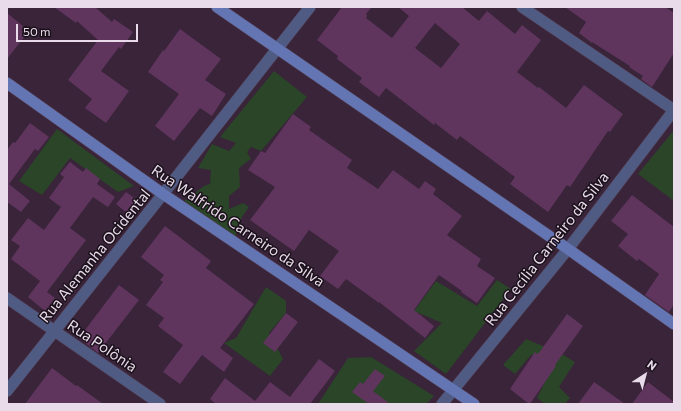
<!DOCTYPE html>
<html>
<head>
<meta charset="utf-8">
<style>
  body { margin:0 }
  #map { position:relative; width:681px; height:411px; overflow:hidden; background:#39243a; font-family:Commissioner,sans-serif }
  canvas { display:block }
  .frame { position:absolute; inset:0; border:8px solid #e9dbea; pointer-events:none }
  .north { position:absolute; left:625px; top:355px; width:40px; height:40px; -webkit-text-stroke:3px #1b111b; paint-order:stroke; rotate:36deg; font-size:11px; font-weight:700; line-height:16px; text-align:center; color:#e9dbea }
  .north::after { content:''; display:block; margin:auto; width:14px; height:18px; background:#e9dbea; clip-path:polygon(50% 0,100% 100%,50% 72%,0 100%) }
  .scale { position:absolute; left:16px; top:24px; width:122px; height:18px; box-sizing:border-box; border:2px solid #e9dbea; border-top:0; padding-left:5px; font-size:12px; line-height:14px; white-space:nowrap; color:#e9dbea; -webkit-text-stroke:3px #1b111b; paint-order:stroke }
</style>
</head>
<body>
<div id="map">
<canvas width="681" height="411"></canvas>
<div class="frame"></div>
<div class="north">N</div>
<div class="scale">50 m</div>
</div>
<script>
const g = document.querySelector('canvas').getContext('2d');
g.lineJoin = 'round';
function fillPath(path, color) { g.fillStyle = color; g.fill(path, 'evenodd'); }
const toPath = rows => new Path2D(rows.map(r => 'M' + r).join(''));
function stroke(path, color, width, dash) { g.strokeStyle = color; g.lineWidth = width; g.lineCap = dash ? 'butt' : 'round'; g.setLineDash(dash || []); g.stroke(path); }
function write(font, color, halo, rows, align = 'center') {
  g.font = font + ' Commissioner,sans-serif'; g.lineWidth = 3; g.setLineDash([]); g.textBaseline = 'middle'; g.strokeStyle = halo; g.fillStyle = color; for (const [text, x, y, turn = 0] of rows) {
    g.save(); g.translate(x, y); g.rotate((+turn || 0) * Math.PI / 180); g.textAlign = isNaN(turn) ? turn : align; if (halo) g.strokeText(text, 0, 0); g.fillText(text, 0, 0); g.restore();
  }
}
const green = toPath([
  [274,71,307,97,261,151,251,147,247,152,251,159,239,168,240,187,229,196,229,209,243,203,249,207,242,217,235,237,184,201,204,186,210,184,211,170,198,168,212,144,229,151,236,143,220,137],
  [57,129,134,186,118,192,70,158,42,195,19,181],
  [674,130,674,201,638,174],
  [497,280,511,289,446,374,414,351,442,323,414,311,436,281,477,306],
  [266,287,286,301,286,313,269,333,283,359,270,376,224,343,236,338],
  [526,339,560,353,575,362,559,387,570,398,565,404,545,404,537,398,550,372,547,360,531,355,515,374,503,365],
  [371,357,434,396,426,404,318,404,348,358]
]);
const building = toPath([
  [54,7,95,7,112,22,114,19,133,32,121,49,119,47,101,71,129,91,106,123,85,108,92,99,68,80,98,40,77,21,76,23],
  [342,7,372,7,366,14,367,16,366,18,392,38,409,16,398,7,462,7,479,21,487,11,515,34,522,25,541,40,517,72,538,88,539,87,566,108,584,85,623,114,610,132,608,131,570,187,567,185,548,212,510,184,515,177,460,136,457,140,435,123,434,125,386,88,379,97,359,82,362,78,337,59,338,56,317,40],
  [435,23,460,44,441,68,415,48],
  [565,7,665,7,674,13,674,53,652,87,641,79,643,76,629,67,630,66,592,42,592,43,579,33,586,22],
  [7,13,29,31,7,59],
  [180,29,221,59,205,80,226,94,212,116,200,108,174,141,155,126,179,94,148,72,163,50,164,51],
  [293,114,311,127,309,130,352,160,347,168,378,189,393,170,419,189,425,181,436,189,433,194,462,216,447,235,481,259,477,266,495,278,477,303,461,292,462,291,439,275,414,310,434,326,425,338,379,302,379,303,346,279,338,289,320,276,339,251,309,230,294,251,250,220,275,187,248,170,261,151,265,153],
  [30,123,49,137,38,151,35,149,9,184,30,201,21,212,7,202,7,150,13,142,15,143],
  [70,162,83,172,86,168,100,179,97,184,115,197,108,207,93,197,70,228,86,240,47,292,55,298,45,311,28,297,40,281,11,259,20,246,11,240,28,218,44,230,61,207,49,198,64,177,60,174],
  [126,192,137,200,127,213,116,204],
  [632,195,674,227,674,304,669,312,645,295,659,274,639,259,637,261,618,246,628,234,611,221],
  [165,226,211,261,206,268,254,304,220,348,233,358,224,372,202,355,180,384,163,372,183,345,158,326,164,318,146,305,163,282,160,280,164,275,141,257],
  [119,285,139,300,98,353,79,338],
  [286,313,298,322,275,352,263,343],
  [567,314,583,326,555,365,556,366,530,404,529,404,510,389,535,352,538,354],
  [319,359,335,371,310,404,216,404,210,399,225,378,255,401,270,382,290,397],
  [52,368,76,386,77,385,103,404,25,404],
  [375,369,385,376,373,391,390,404,369,404,352,392,360,382,363,384],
  [594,382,625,404,578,404],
  [648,382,674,402,674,404,632,404]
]);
const minor = toPath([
  [522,7,674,110],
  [7,298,160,404],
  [7,391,163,194,310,7],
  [442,404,568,249,674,110]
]);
const secondary = toPath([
  [217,7,568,249,674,324],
  [7,83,163,194,474,404]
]);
const streetNames = [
  ["Rua Walfrido Carneiro da Silva",238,226,34],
  ["Rua Cecília Carneiro da Silva",547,249,-52],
  ["Rua Alemanha Ocidental",95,256,-51],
  ["Rua Polônia",102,346,34]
];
fillPath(green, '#2a4527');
fillPath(building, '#5f355e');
stroke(minor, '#554156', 12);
stroke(secondary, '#554156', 12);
stroke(minor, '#4f5b83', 11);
stroke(secondary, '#6375b3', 11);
write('15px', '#e9dbea', '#1b111b', streetNames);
</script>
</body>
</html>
